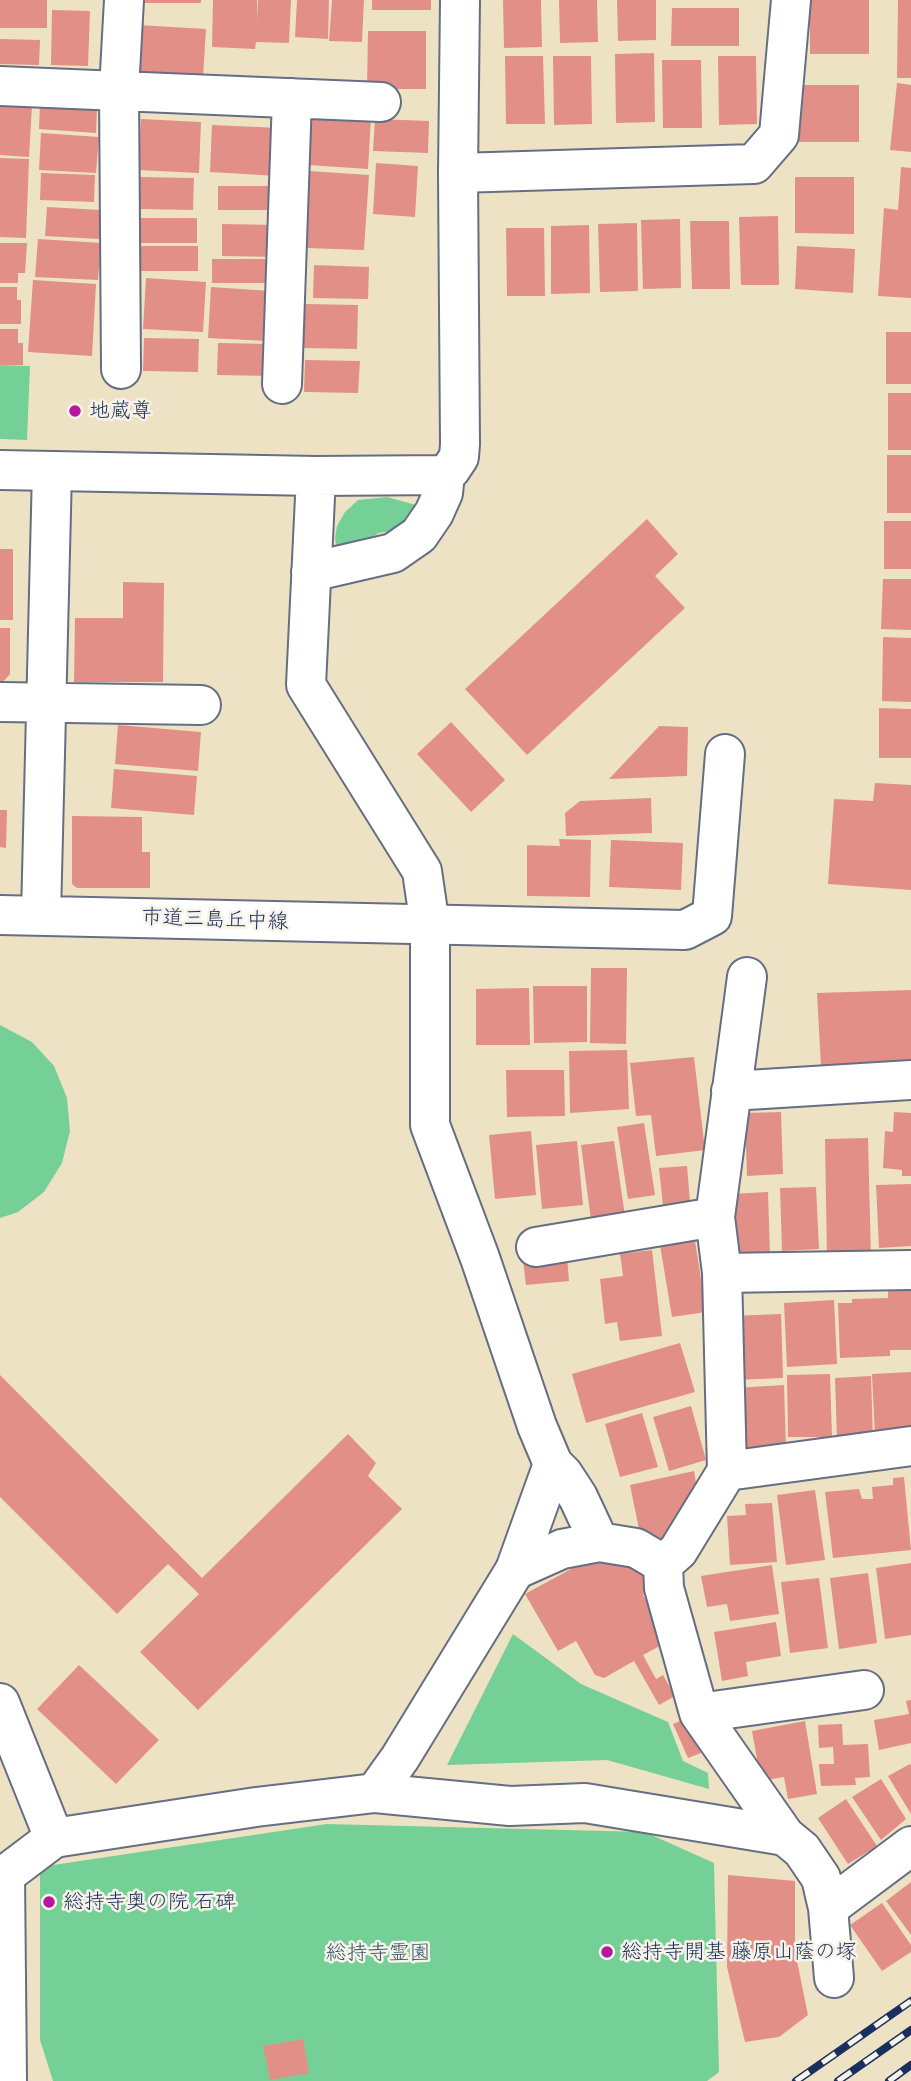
<!DOCTYPE html>
<html>
<head>
<meta charset="utf-8">
<style>
  body { margin:0 }
  canvas { display:block; background:#eee2c4 }
</style>
</head>
<body>
<canvas width="911" height="2081"></canvas>
<script>
const g = document.querySelector('canvas').getContext('2d');
g.lineJoin = 'round';
function fillPath(path, color) { g.fillStyle = color; g.fill(path, 'evenodd'); }
const toPath = rows => new Path2D(rows.map(r => 'M' + r).join(''));
function stroke(path, color, width, dash) { g.strokeStyle = color; g.lineWidth = width; g.lineCap = dash ? 'butt' : 'round'; g.setLineDash(dash || []); g.stroke(path); }
function write(font, color, halo, rows, align = 'center') {
  g.font = font + ' "Patrick Hand","Klee One",sans-serif'; g.lineWidth = 5; g.setLineDash([]); g.textBaseline = 'middle'; g.strokeStyle = halo; g.fillStyle = color; for (const [text, x, y, turn = 0] of rows) {
    g.save(); g.translate(x, y); g.rotate((+turn || 0) * Math.PI / 180); g.textAlign = isNaN(turn) ? turn : align; if (halo) g.strokeText(text, 0, 0); g.fillText(text, 0, 0); g.restore();
  }
}
const green = toPath([
  [0,365,30,366,27,440,0,439],
  [387,497,416,505,418,518,402,529,379,533,356,547,337,552,335,538,337,526,345,512,358,500],
  [0,1025,32,1042,54,1066,67,1098,70,1131,62,1163,44,1192,18,1212,0,1218],
  [513,1634,581,1684,668,1722,683,1761,708,1773,709,1789,607,1760,447,1765],
  [327,1824,645,1832,714,1863,719,2072,707,2081,53,2081,40,2040,40,1867]
]);
const building = toPath([
  [0,0,47,0,47,28,0,28],
  [141,0,201,0,201,3,141,3],
  [213,0,257,0,257,21,258,0,291,0,289,43,256,42,255,49,212,47],
  [297,0,329,0,328,39,295,37],
  [332,0,364,0,362,42,329,41],
  [372,0,431,0,431,10,372,10],
  [503,0,541,0,542,47,504,48],
  [559,0,597,0,598,42,560,43],
  [617,0,656,0,656,40,618,41],
  [810,0,869,0,869,54,810,54],
  [898,0,911,0,911,78,897,78],
  [672,8,739,8,739,46,671,46],
  [52,10,90,11,88,66,51,65],
  [138,25,206,29,203,76,135,72],
  [368,31,426,31,426,89,367,89],
  [0,39,40,40,39,65,0,64],
  [654,53,655,122,616,123,615,54],
  [505,56,543,56,545,124,506,124],
  [553,56,591,56,592,124,554,125],
  [718,56,756,56,757,124,719,125],
  [662,60,701,60,702,128,663,128],
  [897,83,911,85,911,152,890,150],
  [799,85,859,85,859,142,799,142],
  [40,103,97,107,96,133,39,129],
  [0,104,32,106,29,157,0,155],
  [311,114,371,118,368,169,308,165],
  [141,119,201,122,199,173,138,170],
  [375,119,429,121,428,153,373,151],
  [212,125,281,128,278,176,210,172],
  [41,133,99,137,96,173,39,170],
  [0,158,29,159,26,238,0,237],
  [376,163,418,166,415,217,373,214],
  [901,167,911,168,911,298,878,296,884,208,898,210],
  [309,171,369,175,364,250,306,248],
  [41,173,95,175,94,202,40,200],
  [139,177,194,178,193,210,139,209],
  [795,177,854,177,854,234,795,233],
  [218,186,277,186,277,210,218,210],
  [47,207,101,210,99,239,45,236],
  [778,216,779,285,741,285,739,217],
  [139,218,197,218,197,243,139,243],
  [680,219,681,288,643,289,641,220],
  [690,221,729,221,730,289,692,289],
  [637,223,638,291,600,292,598,224],
  [222,224,277,225,277,257,222,256],
  [589,225,590,293,551,294,551,226],
  [506,228,544,228,545,296,507,296],
  [38,239,101,243,98,280,35,277],
  [0,243,27,243,25,273,18,273,18,283,0,283],
  [140,246,198,246,198,271,140,271],
  [797,246,855,249,853,293,795,289],
  [212,259,271,259,271,283,212,283],
  [314,265,369,267,368,299,313,298],
  [146,278,206,282,203,332,143,329],
  [33,280,96,284,92,356,28,352],
  [0,287,17,287,17,300,21,300,21,324,0,324],
  [211,287,271,291,268,341,208,338],
  [304,304,358,305,357,349,302,348],
  [0,329,18,329,18,343,23,343,23,365,0,365],
  [886,332,911,332,911,384,886,384],
  [144,338,199,339,198,372,143,371],
  [218,343,273,344,272,376,217,375],
  [305,360,360,361,358,393,304,392],
  [888,393,911,393,911,450,888,450],
  [887,455,911,455,911,513,887,513],
  [647,519,678,554,655,576,685,608,527,755,465,689],
  [884,521,911,521,911,569,884,569],
  [0,549,13,549,13,620,0,620],
  [883,579,911,579,911,630,881,629],
  [123,582,164,583,163,682,74,682,75,618,123,618],
  [0,628,10,628,10,674,3,682,0,682],
  [883,637,911,638,911,702,882,701],
  [879,708,911,709,911,758,879,758],
  [451,722,505,780,471,812,417,754],
  [118,725,201,732,198,771,115,764],
  [659,726,688,727,687,776,609,779],
  [114,769,197,776,194,815,111,808],
  [875,783,911,785,911,890,828,884,834,799,873,801],
  [651,798,652,833,566,836,565,813,580,801],
  [0,810,7,810,6,848,0,847],
  [72,816,142,817,142,852,150,852,150,888,77,888,72,884],
  [559,839,591,840,590,897,527,896,527,845,560,846],
  [611,840,683,843,681,890,609,887],
  [591,968,627,968,626,1044,590,1043],
  [533,986,587,986,587,1042,534,1043],
  [529,988,530,1045,476,1045,476,989],
  [911,990,911,1063,821,1066,817,993],
  [627,1050,629,1109,570,1113,569,1051],
  [694,1057,705,1150,656,1156,651,1115,636,1116,630,1063],
  [506,1070,564,1070,565,1116,507,1117],
  [781,1112,783,1174,747,1176,745,1113],
  [894,1112,911,1113,911,1176,902,1176,902,1170,883,1168,885,1131,893,1132],
  [644,1123,655,1195,628,1199,617,1127],
  [531,1131,536,1195,495,1199,489,1135],
  [868,1138,871,1259,827,1260,825,1139],
  [577,1141,583,1205,542,1209,536,1145],
  [614,1141,625,1216,591,1220,581,1145],
  [687,1166,690,1202,663,1206,659,1168],
  [911,1184,911,1246,879,1248,876,1185],
  [816,1187,819,1249,782,1251,780,1188],
  [768,1192,770,1255,734,1256,732,1194],
  [694,1234,706,1312,672,1317,659,1239],
  [652,1250,662,1336,620,1341,617,1322,605,1324,600,1279,623,1276,620,1254],
  [567,1256,569,1281,526,1285,523,1261],
  [911,1289,911,1350,890,1350,890,1356,840,1358,838,1303,852,1303,852,1299,888,1298,888,1290],
  [834,1300,837,1364,787,1367,784,1303],
  [781,1314,783,1378,734,1380,731,1316],
  [680,1343,695,1392,586,1423,572,1374],
  [911,1372,911,1436,875,1438,872,1374],
  [830,1374,832,1437,788,1437,787,1375],
  [0,1375,202,1578,348,1434,376,1463,368,1476,402,1509,198,1710,140,1652,199,1594,168,1564,117,1614,0,1497],
  [871,1376,873,1439,837,1440,835,1378],
  [784,1385,786,1449,737,1452,734,1388],
  [691,1406,706,1460,669,1471,653,1417],
  [642,1413,658,1467,620,1477,605,1424],
  [694,1471,698,1495,676,1537,642,1544,630,1485],
  [904,1477,911,1550,833,1558,825,1492,859,1489,862,1499,873,1499,872,1487,893,1485,893,1478],
  [815,1490,825,1560,786,1565,777,1495],
  [772,1503,777,1562,730,1565,727,1516,746,1515,745,1504],
  [593,1557,638,1562,653,1589,643,1595,669,1641,643,1655,656,1679,663,1675,675,1696,659,1705,634,1661,604,1678,595,1675,576,1641,558,1651,525,1594],
  [911,1563,911,1635,885,1639,876,1568],
  [772,1565,779,1614,730,1621,727,1604,707,1607,701,1576],
  [868,1573,877,1643,839,1649,830,1578],
  [819,1578,828,1648,790,1653,781,1582],
  [776,1622,781,1656,746,1662,748,1676,722,1681,714,1632],
  [79,1665,159,1740,116,1784,37,1709],
  [911,1700,911,1743,879,1750,874,1720,909,1714,906,1701],
  [687,1718,701,1753,688,1758,673,1724],
  [805,1721,817,1794,788,1799,784,1777,761,1781,752,1731],
  [842,1724,843,1745,868,1744,870,1777,855,1778,856,1785,821,1786,819,1764,834,1764,833,1747,819,1748,818,1725],
  [910,1764,911,1766,911,1814,888,1776],
  [881,1779,906,1819,881,1840,852,1797],
  [846,1799,877,1846,848,1864,818,1818],
  [728,1875,795,1881,795,1951,808,2015,779,2037,745,2042,727,1967],
  [911,1882,911,1935,886,1901],
  [882,1903,911,1945,911,1952,882,1971,850,1925],
  [303,2039,309,2073,270,2080,263,2046]
]);
const minor = toPath([
  [0,86,381,102],
  [458,173,754,164,779,135,791,0],
  [121,369,119,90,124,0],
  [282,384,292,98],
  [0,702,201,705],
  [0,915,685,930,712,916,725,754],
  [41,915,52,471],
  [731,1091,911,1080],
  [536,1247,715,1217],
  [722,1273,911,1270],
  [553,1464,563,1474,578,1497,599,1542],
  [727,1471,911,1446],
  [663,1564,678,1551,727,1471,722,1273,715,1217,747,977],
  [515,1570,562,1549,599,1542,636,1548,663,1564,664,1588,699,1713,785,1836],
  [699,1713,864,1690],
  [375,1793,510,1806,585,1803,785,1836,802,1850,821,1878,828,1908,834,1978],
  [828,1908,911,1846],
  [7,2081,5,1875,54,1838]
]);
const tertiary = toPath([
  [0,470,316,476,445,475,451,469,459,457,460,444,458,173,460,0],
  [311,572,393,553,419,535,434,513,443,493,445,475],
  [0,1703,54,1838,256,1807,375,1793,400,1758,515,1570,553,1464,537,1426,480,1258,430,1125,430,926,422,871,306,685,316,476]
]);
const rail = toPath([
  [796,2081,911,2001],
  [838,2081,911,2030],
  [889,2081,911,2065]
]);
const markers = [
  [75,411,7,"#b5179e"],
  [49,1902,7,"#b5179e"],
  [607,1952,7,"#b5179e"]
];
const poiNames = [
  ["地蔵尊",89,411],
  ["総持寺奥の院 石碑",63,1902],
  ["総持寺開基 藤原山蔭の塚",621,1952]
];
const streetNames = [
  ["市道三島丘中線",215,920,2]
];
const parkNames = [
  ["総持寺霊園",378,1953]
];
fillPath(green, '#75d097');
fillPath(building, '#e28f88');
stroke(minor, '#656e82', 42);
stroke(tertiary, '#656e82', 42);
stroke(minor, '#fff', 38);
stroke(tertiary, '#fff', 38);
stroke(rail, '#1b2f5e', 8);
stroke(rail, '#f7f3e8', 5, [16]);
for (const [x, y, r, color] of markers) { const dot = new Path2D(); dot.arc(x, y, r, 0, 2 * Math.PI); g.fillStyle = color; g.fill(dot); stroke(dot, '#f7f3e8', 2.5); }
write('21px', '#1b2f5e', '#f7f3e8', poiNames, 'left');
write('21px', '#1b2f5e', '#f7f3e8', streetNames);
write('21px', '#32576c', '#f7f3e8', parkNames);
</script>
</body>
</html>
